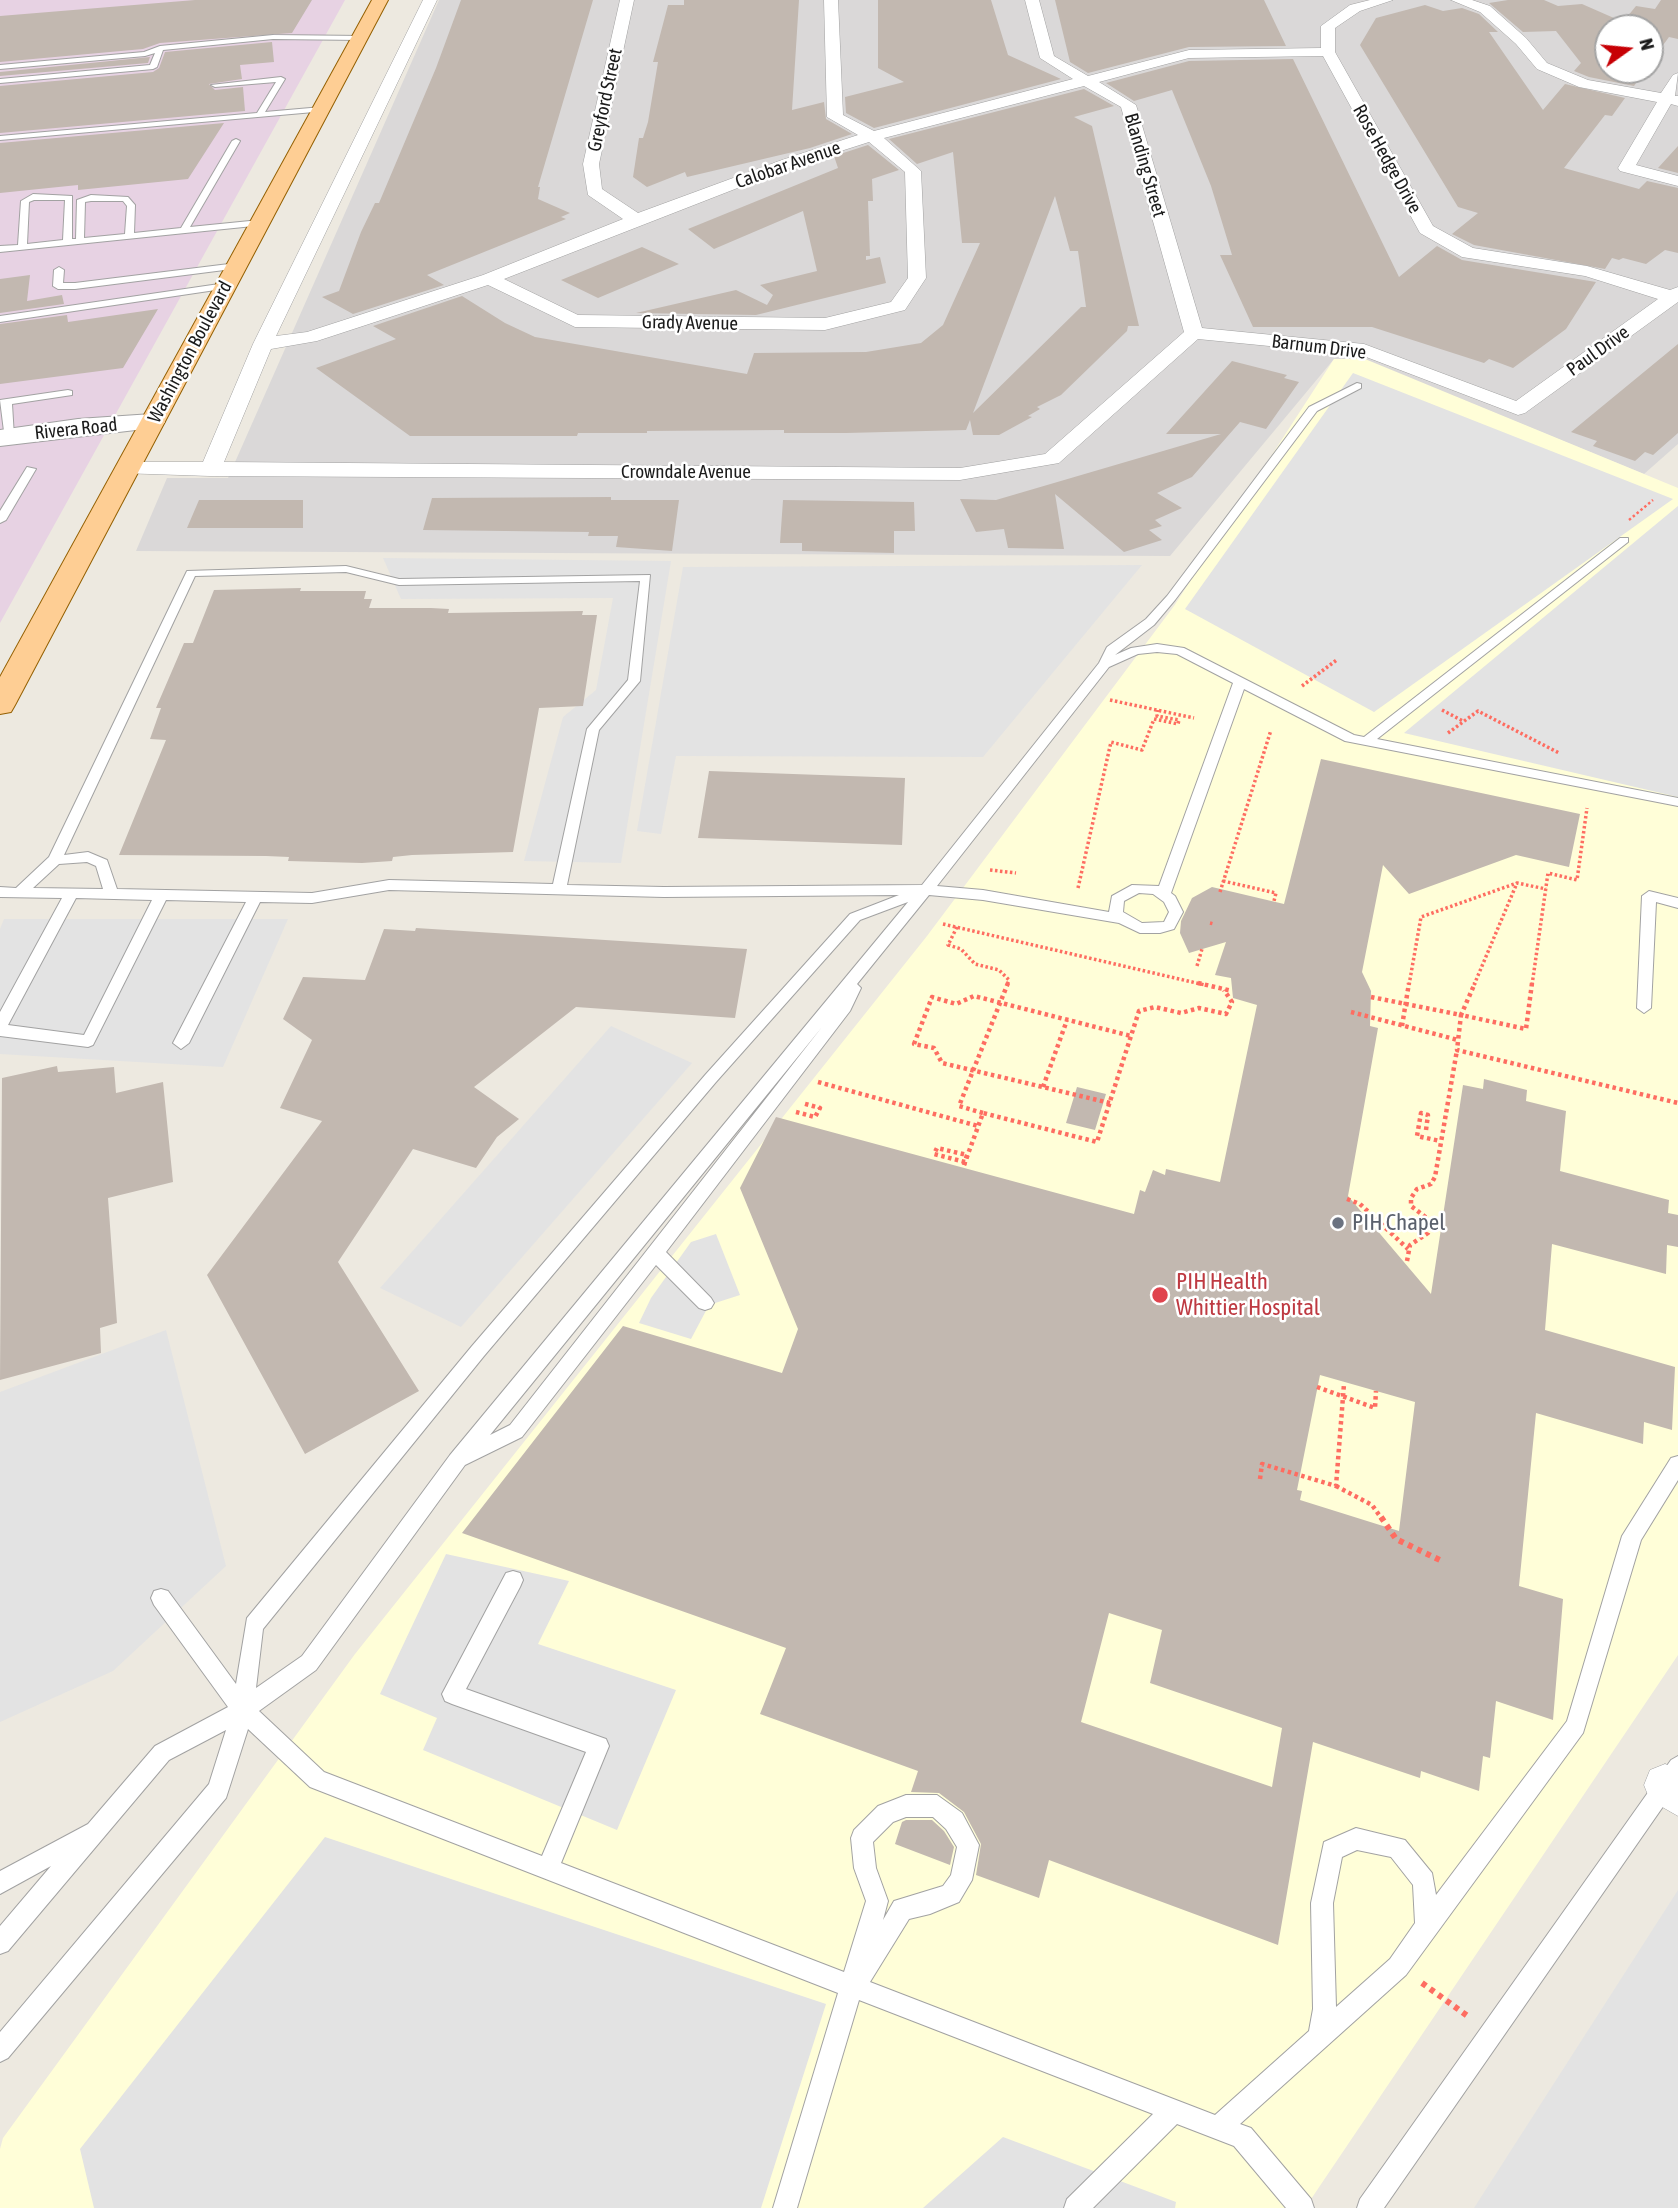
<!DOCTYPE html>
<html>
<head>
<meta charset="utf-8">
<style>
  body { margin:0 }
  #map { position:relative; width:1678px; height:2208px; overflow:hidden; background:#ede9e0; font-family:"Asap Condensed",sans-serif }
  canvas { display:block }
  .north { position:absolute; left:1594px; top:14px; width:70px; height:70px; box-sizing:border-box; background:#fff; border:2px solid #a4a4a4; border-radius:50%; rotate:75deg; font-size:19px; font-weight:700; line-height:28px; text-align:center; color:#1b1b1b }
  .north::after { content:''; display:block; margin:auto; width:24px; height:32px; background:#c70005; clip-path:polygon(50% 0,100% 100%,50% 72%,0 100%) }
</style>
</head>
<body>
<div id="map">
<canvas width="1678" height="2208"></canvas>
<div class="north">N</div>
</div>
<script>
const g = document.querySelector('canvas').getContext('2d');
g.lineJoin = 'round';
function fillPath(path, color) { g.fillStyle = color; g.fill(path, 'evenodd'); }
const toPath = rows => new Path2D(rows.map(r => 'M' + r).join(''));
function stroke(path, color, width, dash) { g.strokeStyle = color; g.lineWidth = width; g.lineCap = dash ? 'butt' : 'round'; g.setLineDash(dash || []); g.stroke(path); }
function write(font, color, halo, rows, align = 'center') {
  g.font = font + ' "Asap Condensed",sans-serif'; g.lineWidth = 5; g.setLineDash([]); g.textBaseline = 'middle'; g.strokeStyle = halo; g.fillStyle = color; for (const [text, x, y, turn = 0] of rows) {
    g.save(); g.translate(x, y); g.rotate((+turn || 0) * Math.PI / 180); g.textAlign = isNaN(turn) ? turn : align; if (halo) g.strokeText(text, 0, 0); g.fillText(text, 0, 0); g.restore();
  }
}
const residential = toPath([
  [439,0,1678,0,1678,444,1644,474,1426,385,1334,359,1170,556,136,551,167,478,228,478],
  [1608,28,1650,28,1650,70,1608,70]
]);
const industrial = toPath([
  [0,0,345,0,0,623]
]);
const education = toPath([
  [1334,359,1365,359,1678,488,1678,1655,1305,2208,0,2208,0,2149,3,2138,355,1654,927,936,1174,606]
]);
const parking = toPath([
  [1353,373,1673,499,1374,712,1185,609],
  [1678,506,1678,797,1404,733],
  [383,558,671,561,621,863,524,861,563,717,596,690,613,598,401,599],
  [1142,565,983,757,676,756,661,834,637,831,683,567],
  [4,919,288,919,223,1067,0,1054,0,929],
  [611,1026,692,1063,461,1327,380,1288],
  [716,1234,740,1295,709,1305,691,1339,639,1323,651,1298,691,1242],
  [166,1330,226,1566,113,1671,0,1722,0,1392],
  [446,1554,569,1581,538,1644,676,1690,617,1830,423,1750,437,1718,380,1694],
  [325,1837,826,2004,761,2208,94,2208,80,2149],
  [1678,1890,1678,2208,1474,2208],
  [1003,2137,1176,2202,1175,2208,923,2208]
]);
const building = toPath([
  [195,0,312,0,292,33,160,43,143,49,0,62,0,16],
  [461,0,593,0,538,187,540,187,538,199,570,213,561,217,566,219,427,275,444,285,353,314,322,297,339,291,361,232,375,203,379,203,436,68],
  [684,0,799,0,792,110,824,102,826,119,852,134,810,148,687,177,685,172,647,187,633,177,639,138,643,138,648,122,658,62,653,62,668,5,684,5],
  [878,0,991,0,1008,55,1061,79,874,128,846,113,845,97,904,82,878,68],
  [1055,0,1264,0,1286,46,1189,47,1088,73,1070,62],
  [1508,0,1544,0,1558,6,1582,4,1623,22,1636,6,1655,9,1661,0,1678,0,1678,39,1669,37,1650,63,1650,28,1608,28,1608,70,1645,70,1634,86,1589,77,1574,71,1581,63,1556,31,1523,32,1489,3],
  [1425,5,1443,11,1462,8,1479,14,1498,32,1489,32,1543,110,1565,84,1625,98,1612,116,1605,115,1564,168,1639,189,1647,181,1678,188,1678,253,1665,250,1646,264,1623,258,1619,260,1612,258,1605,269,1474,245,1452,234,1478,213,1458,207,1360,45,1376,18],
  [272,42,274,62,240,65,242,79,209,84,215,90,243,87,245,111,0,133,0,86,153,72,159,68,165,52],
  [150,57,148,63,0,76,0,72],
  [1293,59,1399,277,1437,246,1462,260,1596,282,1566,329,1513,368,1489,359,1484,363,1372,327,1253,327,1220,255,1232,255,1211,186,1172,90,1134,101,1106,83,1189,61],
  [1084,89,1114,106,1074,117,1092,126,1139,326,1128,326,1127,331,1061,395,1037,407,1040,409,1028,416,1032,417,999,435,973,435,970,420,966,430,846,433,784,433,784,430,647,431,647,433,578,433,577,436,410,436,316,368,396,339,373,326,462,296,505,323,535,337,747,374,754,353,866,352,921,343,943,325,980,243,962,243,953,152,917,164,889,139],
  [1055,196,1070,251,1078,251,1086,307,1081,307,973,413],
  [224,123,188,179,78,190,78,185,0,193,0,143],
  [868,145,899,170,872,179,873,201,868,201,870,256,866,256,866,260,880,257,886,283,756,315,636,313,736,290,767,305,773,295,760,285,817,271,803,211,714,249,688,229,838,168,834,156],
  [1678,146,1678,173,1658,168],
  [642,247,679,264,598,298,561,280],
  [30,275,27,301,62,295,64,304,0,313,0,279],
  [158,309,123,368,0,384,0,324,67,315,68,322],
  [1678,344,1678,433,1653,455,1645,452,1635,461,1593,446,1597,441,1571,432],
  [1232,361,1287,375,1284,378,1299,382,1266,429,1240,422,1192,477,1157,493,1182,508,1155,520,1162,526,1149,530,1162,540,1124,552,1055,494,1064,549,1008,548,1004,529,976,532,960,499,996,500,1221,434,1166,434],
  [611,497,611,500,679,500,672,551,616,547,618,536,588,536,589,532,423,530,432,498],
  [199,500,303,500,303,528,187,528],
  [783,500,914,502,915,531,894,531,894,553,802,551,802,543,780,543],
  [301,588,300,591,366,591,364,599,372,599,369,608,431,608,449,609,448,613,583,611,582,615,597,615,583,706,539,708,513,852,412,855,393,857,392,861,362,863,288,861,289,857,266,856,119,855,166,740,150,739,161,708,156,708,184,643,193,643,214,590],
  [1321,759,1580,814,1569,867,1516,855,1409,894,1383,865,1362,972,1371,991,1370,1026,1378,1028,1348,1196,1431,1294,1463,1085,1483,1089,1484,1079,1527,1090,1526,1101,1566,1111,1560,1171,1669,1200,1668,1213,1678,1215,1678,1247,1667,1245,1666,1274,1552,1244,1545,1330,1675,1367,1672,1430,1644,1422,1643,1444,1536,1413,1519,1586,1563,1599,1553,1720,1496,1701,1490,1758,1483,1756,1479,1791,1421,1771,1420,1778,1313,1742,1278,1945,1049,1860,1039,1898,976,1875,981,1844,964,1812,939,1793,911,1792,918,1771,760,1714,786,1648,462,1533,623,1326,782,1373,798,1329,740,1188,776,1117,1134,1214,1140,1190,1145,1192,1153,1170,1165,1175,1166,1169,1220,1182,1257,1005,1233,998,1231,978,1215,975,1226,942,1189,953,1180,933,1181,921,1192,898,1212,887,1284,904],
  [1320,1375,1415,1402,1399,1531,1300,1500,1302,1491,1297,1490],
  [1109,1613,1162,1630,1150,1683,1282,1728,1272,1787,1081,1722],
  [709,771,905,778,902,845,698,838],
  [416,928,747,949,735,1018,576,1007,474,1087,519,1119,497,1137,476,1168,413,1149,338,1262,419,1391,305,1454,207,1275,322,1121,280,1108,312,1040,283,1019,303,977,365,980,384,929,415,931],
  [57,1066,58,1072,114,1067,116,1093,163,1082,173,1182,108,1198,117,1323,100,1328,101,1353,0,1380,2,1078],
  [1077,1087,1106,1094,1095,1130,1066,1123],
  [906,1820,932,1820,944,1831,954,1847,950,1865,895,1844,902,1822]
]);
const pathFar3 = toPath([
  [1629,520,1653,500]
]);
const pathFar2 = toPath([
  [1302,686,1338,659],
  [1110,700,1194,718],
  [1442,710,1463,721],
  [1448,733,1478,711,1559,753],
  [990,870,1016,873],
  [1223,881,1276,893,1274,901],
  [1078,888,1111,742,1142,750,1154,719,1178,724,1179,720,1157,716,1158,710],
  [1220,892,1271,730],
  [1210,923,1214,924],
  [943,924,1205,985],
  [957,927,948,945,961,949,975,964,999,970,1009,980,1007,985],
  [1197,966,1202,949],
  [1409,985,1421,917,1517,883,1546,889],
  [1474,985,1517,883],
  [1532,985,1548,873,1577,880,1587,808]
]);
const pathFar1 = toPath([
  [1198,983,1232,991],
  [1532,983,1526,1029,1461,1015,1457,1050,1678,1103],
  [1371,997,1461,1015,1475,983],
  [1351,1012,1458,1040],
  [1402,1026,1409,983],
  [818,1082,978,1126],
  [1043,1087,1067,1020],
  [1110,1103,942,1063,934,1048,914,1044,932,997,956,1004,974,996,1131,1036],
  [796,1112,815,1117,820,1108,802,1103],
  [983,1113,959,1106,1008,983],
  [1426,1130,1428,1115,1421,1113,1417,1136,1440,1141],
  [965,1162,934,1154,937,1148,967,1155],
  [964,1165,983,1113,1097,1142,1139,1011,1155,1007,1181,1013,1199,1008,1226,1014,1232,1002,1224,990],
  [1347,1199,1360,1204,1408,1249],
  [1407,1261,1410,1245,1428,1233,1431,1227,1428,1219,1411,1206,1411,1198,1417,1189,1431,1184,1435,1177,1457,1050],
  [1317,1387,1375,1408,1376,1391],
  [1260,1479,1262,1464,1336,1486,1344,1384],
  [1336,1486,1372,1505,1382,1519]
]);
const path = toPath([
  [1381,1517,1396,1539,1444,1562],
  [1422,1983,1469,2017]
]);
const service = toPath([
  [273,35,362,36,366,38,362,40,273,39,163,50,157,67,153,69,0,83,0,79,150,65,155,53,145,56,0,69,0,65,144,52,160,46,273,35],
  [281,77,285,79,265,112,322,107,325,111,0,140,0,136,257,113,276,82,215,87,211,85,281,77],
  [236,139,240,141,190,227,260,220,264,223,263,225,0,252,0,246,18,245,21,201,33,194,72,196,72,239,76,239,77,200,91,195,128,197,135,205,134,233,181,228,232,141,236,139],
  [34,200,65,200,63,240,27,244,29,202,34,200],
  [91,201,123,201,127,206,125,234,84,238,85,202,91,201],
  [237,263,242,266,240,268,75,289,58,289,53,286,54,270,59,267,64,270,63,283,75,283,237,263],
  [226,283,229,284,229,288,0,322,0,316,226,283],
  [1357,383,1361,384,1361,388,1317,411,1175,600,1154,625,1115,655,1131,648,1157,644,1184,648,1354,735,1364,737,1620,538,1628,538,1628,542,1377,739,1678,798,1678,806,1345,741,1244,689,1171,893,1175,896,1183,912,1174,929,1160,933,1140,933,1119,923,983,900,929,895,857,984,861,988,850,1011,666,1252,711,1298,714,1303,711,1308,705,1310,699,1308,656,1265,522,1437,465,1465,316,1670,259,1711,324,1772,542,1856,586,1752,452,1704,445,1701,442,1694,506,1573,513,1571,520,1573,523,1580,520,1587,466,1689,606,1739,609,1746,561,1863,844,1972,866,1901,854,1868,851,1838,854,1830,878,1806,906,1795,937,1795,962,1813,979,1845,972,1880,959,1902,930,1914,909,1919,870,1982,1215,2115,1309,2031,1313,2009,1311,1903,1324,1842,1356,1828,1405,1840,1432,1873,1436,1895,1567,1721,1622,1536,1671,1458,1678,1456,1678,1480,1641,1540,1583,1733,1406,1975,1240,2124,1251,2128,1311,2199,1314,2208,1286,2208,1234,2146,1177,2124,1093,2208,1064,2208,1067,2199,1153,2114,859,2000,797,2208,773,2208,838,1993,310,1787,248,1729,226,1798,8,2058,0,2062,0,2032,209,1784,226,1730,169,1760,8,1951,0,1954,0,1926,51,1866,0,1894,0,1871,88,1824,155,1746,228,1707,154,1605,151,1598,154,1591,161,1589,168,1591,236,1684,247,1618,472,1346,706,1074,850,914,899,895,664,897,389,890,312,903,260,902,189,1043,181,1049,173,1043,246,902,166,900,93,1045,88,1047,0,1036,0,1012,62,898,0,897,0,887,16,888,49,857,187,571,346,566,399,579,650,575,640,681,599,730,567,885,664,887,922,885,1099,663,1107,647,1146,619,1167,596,1309,407,1357,383],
  [346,572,399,585,640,581,628,680,587,729,553,884,389,880,312,893,117,889,107,860,88,852,64,855,195,576,346,572],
  [1157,652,1177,654,1233,683,1159,886,1132,885,1112,896,1109,912,983,890,937,886,1109,667,1138,654,1157,652],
  [87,862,96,866,103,889,33,888,59,864,87,862],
  [1139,893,1153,894,1164,902,1169,912,1164,922,1142,923,1123,912,1124,901,1139,893],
  [76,898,152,900,84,1035,8,1025,76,898],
  [908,902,450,1455,302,1656,256,1688,263,1629,484,1356,716,1082,860,920,908,902],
  [822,1027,510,1425,490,1435,822,1027],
  [906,1817,933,1817,946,1829,957,1847,951,1875,943,1886,894,1901,883,1920,888,1901,876,1868,873,1842,893,1822,906,1817],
  [1357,1850,1391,1857,1413,1885,1415,1923,1390,1959,1336,2007,1333,1903,1342,1857,1357,1850],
  [68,390,72,391,72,395,12,404,14,437,5,439,0,400,68,390],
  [27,467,36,469,6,520,0,523,0,511,27,467],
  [1649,891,1678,898,1678,908,1656,902,1651,1008,1644,1013,1637,1008,1642,896,1649,891],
  [1678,1756,1678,1785,1384,2208,1357,2208,1360,2199,1671,1760,1678,1756]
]);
const minor = toPath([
  [423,0,437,0,276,336,307,332,483,275,623,219,588,195,583,164,620,0,634,0,599,164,602,189,638,213,782,160,858,135,827,117,824,0,838,0,843,115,874,131,1073,79,1040,58,1025,0,1039,0,1054,56,1088,76,1189,50,1321,48,1321,26,1350,5,1370,0,1393,0,1360,11,1335,28,1335,52,1433,226,1473,248,1587,266,1670,290,1678,287,1678,302,1525,413,1518,415,1361,355,1198,339,1059,463,960,480,210,476,120,473,117,468,120,463,128,462,203,462,253,344,423,0],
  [1323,56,1420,233,1462,257,1585,276,1658,299,1516,401,1364,344,1202,328,1136,105,1099,82,1189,58,1323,56],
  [1084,86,1121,107,1184,332,1045,454,960,468,224,462,271,349,317,341,488,285,575,327,825,330,905,310,926,278,921,171,884,138,1084,86],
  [869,142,905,172,908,278,891,302,825,318,578,315,504,279,794,166,869,142],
  [1451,0,1472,0,1490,6,1526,38,1547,63,1588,80,1661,93,1673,75,1678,73,1675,96,1678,96,1678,106,1671,104,1636,165,1678,176,1678,186,1620,171,1618,168,1657,102,1579,87,1537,69,1516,44,1480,12,1451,0],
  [1665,1764,1678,1769,1678,1816,1650,1800,1644,1785,1650,1770,1665,1764]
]);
const tertiary = toPath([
  [152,414,161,417,165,422,161,427,0,446,0,430,78,419,152,414]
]);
const primary = toPath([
  [372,0,388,0,15,705,11,712,0,714,0,677,372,0]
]);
const pathBridge = toPath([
  [964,1165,967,1155]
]);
const markers = [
  [1338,1223,7,"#6b7280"],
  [1160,1295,9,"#e0444e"]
];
const farStreetnames = [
  ["Greyford Street",605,100,-78],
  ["Rose Hedge Drive",1387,159,61],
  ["Calobar Avenue",788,165,-19],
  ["Blanding Street",1145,165,74],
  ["Grady Avenue",690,323,1],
  ["Barnum Drive",1319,347,7],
  ["Paul Drive",1598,351,-36],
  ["Washington Boulevard",190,352,-62],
  ["Rivera Road",76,429,-6],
  ["Crowndale Avenue",686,472]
];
const worshipNames = [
  ["PIH Chapel",1352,1223]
];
const healthNames = [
  ["PIH Health",1176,1282],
  ["Whittier Hospital",1176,1308]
];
fillPath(residential, '#dad8d8');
fillPath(industrial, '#e7d2e3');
fillPath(education, '#fffed8');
fillPath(parking, '#e3e3e3');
fillPath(building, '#c2b8b0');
stroke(service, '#a2a2a2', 2);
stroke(minor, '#a2a2a2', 1);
stroke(tertiary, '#a2a2a2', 2);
stroke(primary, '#935f00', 2);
stroke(pathFar3, '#fe6d61', 2.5, [2.5, 2.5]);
stroke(pathFar2, '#fe6d61', 3.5, [2.5, 2.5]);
stroke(pathFar1, '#fe6d61', 4.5, [3.5, 3.5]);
stroke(path, '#fe6d61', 6, [5, 5]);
fillPath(service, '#fff');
fillPath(minor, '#fff');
fillPath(tertiary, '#fff');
fillPath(primary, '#fece94');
stroke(pathBridge, '#fe6d61', 4.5, [3.5, 3.5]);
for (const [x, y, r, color] of markers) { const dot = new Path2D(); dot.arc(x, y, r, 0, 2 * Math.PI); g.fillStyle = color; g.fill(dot); stroke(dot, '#fff', 2.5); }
write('19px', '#1b1b1b', '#fff', farStreetnames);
write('23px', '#5b616d', '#fff', worshipNames, 'left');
write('23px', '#be3a42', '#fff', healthNames, 'left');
</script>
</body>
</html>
